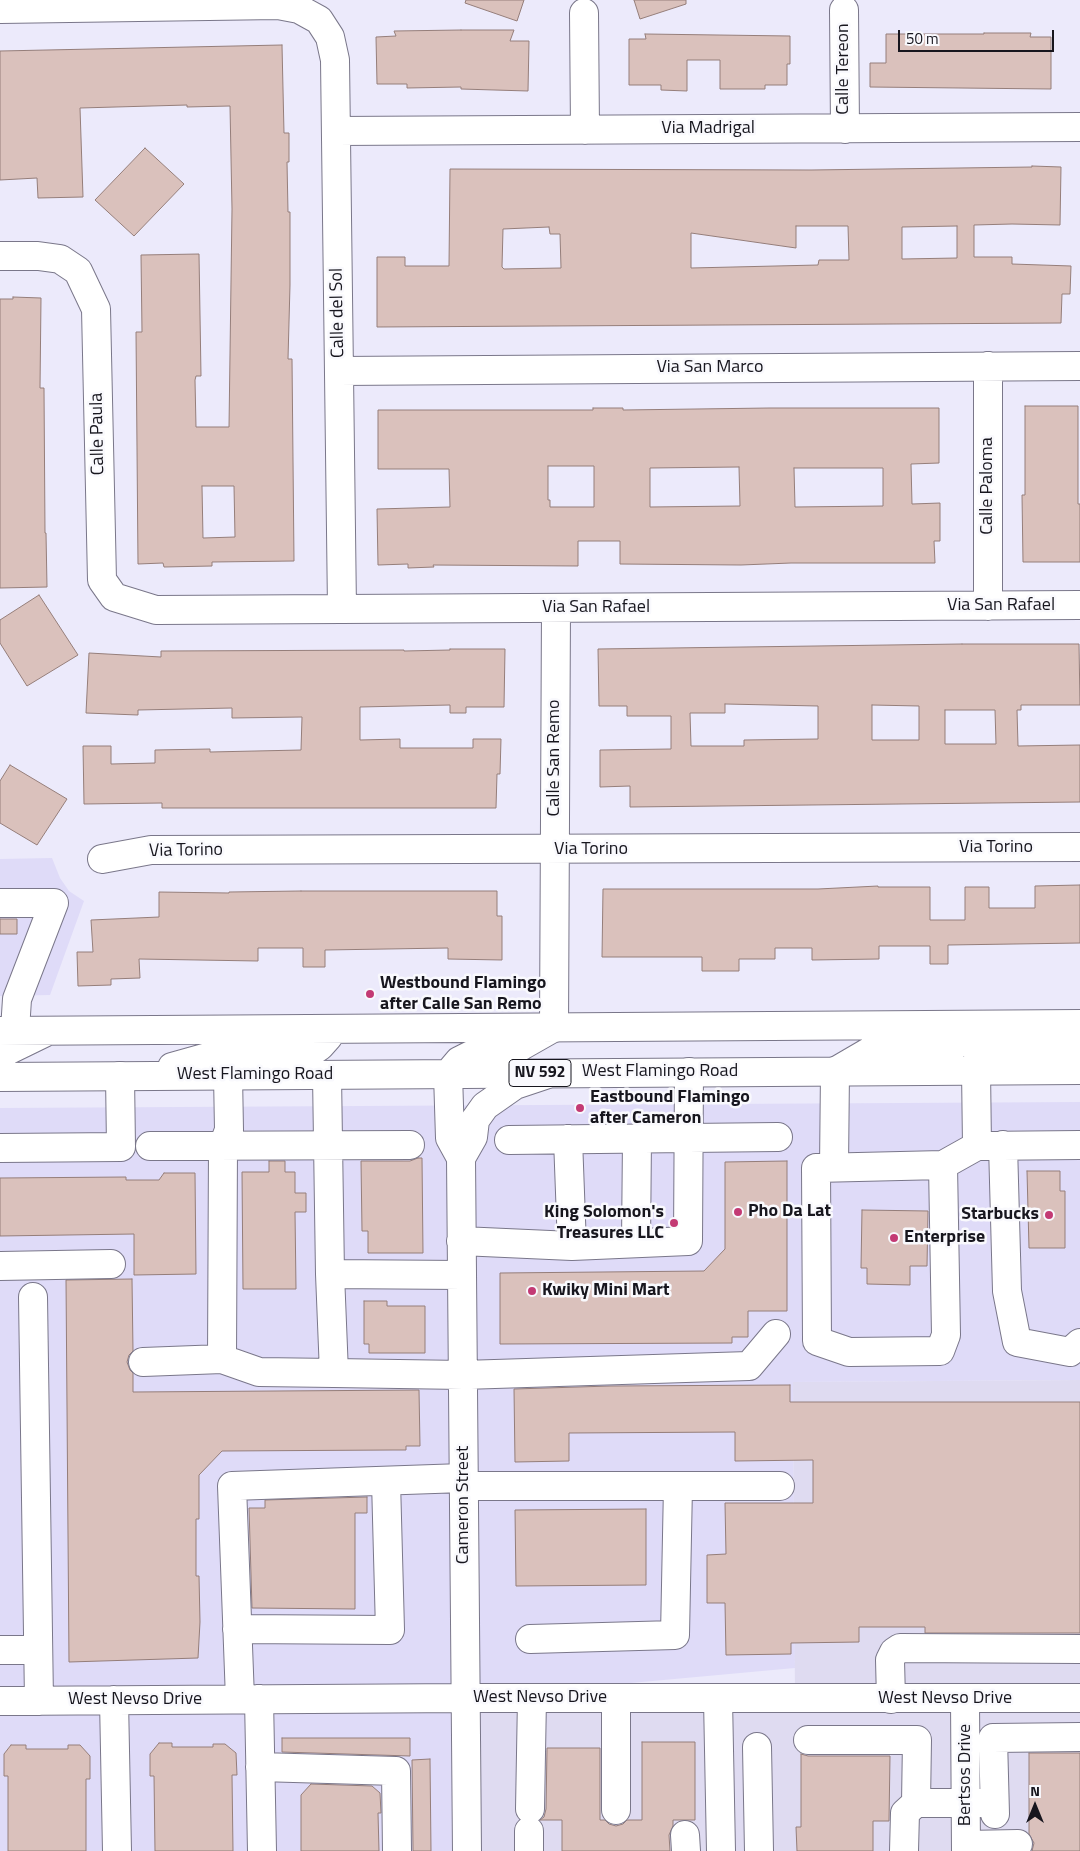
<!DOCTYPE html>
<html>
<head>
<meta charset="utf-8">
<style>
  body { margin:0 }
  #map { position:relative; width:1080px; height:1851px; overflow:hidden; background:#eceafb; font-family:"Titillium Web",sans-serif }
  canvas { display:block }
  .north { position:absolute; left:1010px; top:1781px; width:50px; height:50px; -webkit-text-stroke:4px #f9f9fd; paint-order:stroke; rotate:0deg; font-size:14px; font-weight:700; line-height:20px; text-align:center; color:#17161e }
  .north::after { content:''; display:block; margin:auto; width:18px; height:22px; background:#17161e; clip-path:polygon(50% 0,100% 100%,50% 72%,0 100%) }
  .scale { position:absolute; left:898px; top:30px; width:156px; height:22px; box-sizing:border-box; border:2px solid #17161e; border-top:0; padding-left:6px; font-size:15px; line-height:18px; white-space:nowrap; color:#17161e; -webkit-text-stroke:4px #f9f9fd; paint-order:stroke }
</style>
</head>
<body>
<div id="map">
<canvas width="1080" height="1851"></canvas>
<div class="north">N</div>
<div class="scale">50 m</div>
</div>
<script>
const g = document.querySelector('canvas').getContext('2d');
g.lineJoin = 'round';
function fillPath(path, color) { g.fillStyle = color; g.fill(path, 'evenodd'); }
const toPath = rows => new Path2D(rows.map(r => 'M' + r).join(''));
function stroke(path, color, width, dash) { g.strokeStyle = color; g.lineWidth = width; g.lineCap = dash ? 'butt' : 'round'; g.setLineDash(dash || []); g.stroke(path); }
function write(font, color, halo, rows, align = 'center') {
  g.font = font + ' "Titillium Web",sans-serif'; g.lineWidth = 5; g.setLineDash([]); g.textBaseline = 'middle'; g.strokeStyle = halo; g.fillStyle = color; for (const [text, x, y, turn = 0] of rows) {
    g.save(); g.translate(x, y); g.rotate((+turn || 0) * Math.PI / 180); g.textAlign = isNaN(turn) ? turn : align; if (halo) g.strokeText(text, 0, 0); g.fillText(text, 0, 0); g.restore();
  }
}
const built = toPath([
  [52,858,60,878,69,891,84,901,50,995,0,996,0,859],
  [1080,1102,1080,1380,793,1382,795,1668,466,1698,467,1851,0,1851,0,1108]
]);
const industrial = toPath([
  [1080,1380,1080,1851,467,1851,465,1698,795,1699,793,1382]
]);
const building = toPath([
  [466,0,524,0,517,21,465,3,466,0],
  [634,0,686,0,686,4,640,19,634,0],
  [461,30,514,30,510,41,529,41,528,91,461,89,461,87,407,88,407,84,377,84,376,37,396,36,394,31,461,30],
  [984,33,1031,33,1030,37,1051,37,1051,89,870,87,870,63,886,63,886,34,984,34,984,33],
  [645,34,790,36,790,64,787,64,787,85,765,85,765,89,720,89,720,60,687,60,687,91,661,90,661,85,629,85,629,39,646,39,645,34],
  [282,45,284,133,289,133,289,162,287,162,288,212,290,212,290,285,288,359,292,359,294,561,212,562,212,566,164,567,163,563,138,564,136,332,142,332,141,255,199,254,201,376,196,376,195,380,196,427,229,427,232,209,230,106,187,107,187,105,80,108,83,197,38,198,37,178,0,180,0,51,282,45],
  [202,486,234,486,235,537,203,538,202,486],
  [145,148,184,184,134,236,95,200,145,148],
  [1032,166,1061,167,1060,225,1012,224,974,225,974,257,1012,257,1012,264,1071,266,1070,294,1062,294,1061,323,377,327,377,257,405,257,405,266,449,266,450,169,811,170,1032,167,1032,166],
  [796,226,848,226,849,260,819,260,818,265,691,268,691,233,796,248,796,226],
  [957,226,957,258,902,259,902,227,957,226],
  [549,227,550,234,560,234,561,268,504,269,502,267,503,229,549,227],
  [13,297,41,298,40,388,44,388,45,533,46,533,47,587,0,588,0,299,13,299,13,297],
  [1025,406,1078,406,1078,504,1080,504,1080,562,1023,562,1022,495,1025,495,1025,406],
  [593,408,623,408,623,410,769,408,939,408,939,463,911,464,912,504,940,503,940,541,934,541,935,563,791,563,741,565,620,564,620,541,578,541,578,566,433,565,434,567,408,568,408,564,378,565,377,509,450,507,449,469,378,469,378,410,593,410,593,408],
  [548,466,594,466,594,507,550,507,550,500,548,500,548,466],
  [739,467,740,506,650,507,650,468,739,467],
  [794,468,883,468,883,506,795,507,794,468],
  [39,595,78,655,27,686,0,643,0,620,39,595],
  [962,644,1079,644,1080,705,1021,705,1021,710,1017,710,1018,746,1080,745,1080,802,630,807,630,786,600,787,600,750,671,749,671,716,627,716,627,706,599,706,598,649,962,644],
  [725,704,818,706,818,739,744,740,744,746,691,746,690,713,725,713,725,704],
  [872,705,919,706,919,740,872,740,872,705],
  [945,710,995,710,996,744,945,744,945,710],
  [450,649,505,649,504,707,466,707,466,713,450,713,450,705,360,707,360,740,400,739,400,748,473,748,473,739,501,739,500,774,497,774,496,808,162,808,162,803,84,804,83,746,111,746,111,764,155,763,155,750,210,749,210,752,301,750,302,717,232,718,232,708,138,710,138,715,86,713,89,653,161,657,161,651,404,650,404,651,450,650,450,649],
  [10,765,67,799,37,845,0,823,0,781,10,765],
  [1080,885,1080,943,948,945,948,964,930,964,930,946,879,946,879,959,812,960,812,948,775,948,775,959,739,959,739,971,702,971,702,957,602,957,603,889,818,889,878,886,878,887,930,887,930,920,965,920,965,887,989,887,989,908,1035,908,1035,886,1080,885],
  [301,891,497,891,497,916,502,916,502,960,448,959,448,948,325,950,325,967,303,967,303,948,258,948,258,961,139,959,140,978,111,979,111,985,78,986,77,952,93,952,91,920,159,917,159,892,229,893,229,892,301,891],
  [0,919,17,919,17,934,0,934,0,919],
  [418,1158,422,1158,423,1253,368,1253,368,1231,362,1231,361,1161,410,1161,418,1158],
  [269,1161,285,1161,285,1172,295,1172,295,1193,306,1193,306,1212,295,1212,296,1289,243,1289,242,1172,269,1172,269,1161],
  [787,1161,787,1311,748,1311,748,1337,732,1337,732,1343,500,1344,500,1273,704,1271,725,1249,725,1162,787,1161],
  [1027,1171,1060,1171,1060,1191,1065,1191,1065,1248,1029,1248,1027,1171],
  [164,1173,195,1173,196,1274,134,1275,134,1234,0,1236,0,1178,126,1177,126,1180,159,1180,164,1173],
  [862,1210,928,1211,927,1266,910,1266,910,1285,867,1284,867,1268,861,1268,862,1210],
  [132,1279,133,1351,129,1355,127,1362,130,1370,133,1373,133,1392,419,1390,420,1446,406,1446,406,1450,392,1450,222,1451,199,1475,199,1519,196,1519,196,1576,199,1576,200,1622,198,1658,69,1662,66,1280,132,1279],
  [364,1301,387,1301,387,1306,425,1306,425,1353,369,1353,369,1344,364,1344,364,1301],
  [790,1385,790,1402,1080,1402,1080,1633,925,1633,925,1627,859,1627,859,1642,791,1643,791,1654,726,1655,725,1603,707,1603,707,1555,726,1554,725,1503,813,1503,813,1460,735,1461,735,1432,569,1433,569,1461,515,1462,514,1389,610,1386,790,1385],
  [367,1497,367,1513,355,1513,355,1609,252,1608,249,1508,265,1508,265,1500,367,1497],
  [646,1509,646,1585,516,1586,515,1510,646,1509],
  [282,1738,410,1738,410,1756,282,1752,282,1738],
  [642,1742,695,1742,695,1820,673,1820,673,1826,669,1835,670,1851,562,1851,562,1820,540,1820,544,1817,546,1809,547,1748,600,1748,600,1820,605,1820,609,1824,616,1826,623,1824,627,1820,642,1820,642,1742],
  [159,1743,172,1743,172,1747,213,1747,213,1744,225,1744,236,1753,237,1775,232,1775,233,1851,155,1851,154,1776,150,1776,150,1754,159,1743],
  [11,1745,26,1745,26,1749,68,1749,68,1745,80,1745,90,1756,90,1779,86,1779,86,1851,8,1851,8,1776,4,1776,4,1754,11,1745],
  [1029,1753,1080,1753,1080,1851,1032,1851,1034,1843,1029,1834,1029,1753],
  [801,1754,808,1756,890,1756,889,1821,873,1821,873,1851,797,1851,796,1827,801,1827,801,1754],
  [430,1759,431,1851,413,1851,412,1760,430,1759],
  [311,1784,372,1786,380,1793,381,1813,378,1813,379,1851,301,1851,301,1795,311,1784]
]);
const minor = toPath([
  [0,9,278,5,299,9,319,20,330,37,335,60,342,609],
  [844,10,845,129],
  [584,13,585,130],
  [336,131,1080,127],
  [0,256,38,256,60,259,78,271,96,309,102,580,114,597,156,610,1080,605],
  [988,366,988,606],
  [339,371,1080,366],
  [102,859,151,850,1080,847],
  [0,903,54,903,17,999,15,1030],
  [554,1028,556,608],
  [976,1070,977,1146],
  [448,1074,450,1138,461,1158,467,1851],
  [327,1075,330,1274,462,1275],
  [568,1139,572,1246],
  [509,1140,778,1137],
  [1003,1145,1007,1291,1017,1342,1070,1352,1080,1343],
  [150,1146,410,1145],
  [0,1148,121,1147,120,1076],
  [461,1158,473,1137,475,1120,485,1106,515,1085,545,1075],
  [943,1165,946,1335,940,1351,849,1352,817,1341,816,1168,943,1165,977,1146,1080,1145],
  [834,1167,835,1071],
  [461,1241,572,1246,688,1241,689,1072],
  [636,1243,637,1138],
  [0,1266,111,1264],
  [33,1297,39,1701],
  [222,1359,259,1372,334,1373,330,1274],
  [143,1362,222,1359,223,1146,229,1130,228,1075],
  [334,1373,463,1375,749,1366,776,1334],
  [463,1486,780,1486],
  [237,1629,390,1630,386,1481],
  [530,1639,675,1635,678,1486],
  [0,1650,38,1650],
  [616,1698,616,1810],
  [240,1699,232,1486,463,1478],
  [259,1699,262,1851],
  [718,1699,721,1851],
  [891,1699,890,1660,894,1652,900,1648,1080,1649],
  [965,1699,966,1851],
  [114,1700,117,1851],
  [0,1701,465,1698,1080,1698],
  [808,1740,917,1740,916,1803,905,1813,904,1851],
  [757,1747,759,1851],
  [260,1767,396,1771,397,1851],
  [916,1803,983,1803],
  [530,1809,532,1698],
  [995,1814,993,1738,1080,1737],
  [529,1831,529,1851],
  [685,1835,686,1851],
  [966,1845,1018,1844]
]);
const major = toPath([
  [0,1031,1080,1024],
  [0,1053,3,1053,44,1033],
  [172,1067,222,1053,304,1053,314,1050,320,1046,328,1037,331,1029],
  [976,1070,979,1053,985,1048,1010,1045,1080,1043],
  [836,1071,872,1050,946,1048,960,1043,970,1033,974,1026],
  [448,1074,459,1061,471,1055,485,1051,516,1049,553,1028],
  [0,1077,1080,1070]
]);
const markers = [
  [370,994,5,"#c33a74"],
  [580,1108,5,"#c33a74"],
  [738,1212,5,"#c33a74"],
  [1049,1215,5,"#c33a74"],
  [674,1223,5,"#c33a74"],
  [894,1238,5,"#c33a74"],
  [532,1291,5,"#c33a74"]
];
const shields = [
  [540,1073,62]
];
const shieldNames = [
  ["NV 592",540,1073]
];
const streetNames = [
  ["Calle Tereon",844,69,-90],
  ["Via Madrigal",708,129],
  ["Calle del Sol",338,313,-91],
  ["Via San Marco",710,368],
  ["Calle Paula",98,434,-91],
  ["Calle Paloma",988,486,-90],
  ["Via San Rafael",1001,606],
  ["Via San Rafael",596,608],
  ["Calle San Remo",555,758,-90],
  ["Via Torino",996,848],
  ["Via Torino",591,850],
  ["Via Torino",186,851,-1],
  ["West Flamingo Road",660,1072],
  ["West Flamingo Road",255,1075],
  ["Cameron Street",464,1505,-90],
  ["West Nevso Drive",540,1698],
  ["West Nevso Drive",945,1699],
  ["West Nevso Drive",135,1700],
  ["Bertsos Drive",966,1775,-90]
];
const poiNames = [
  ["Westbound Flamingo",380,984],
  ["after Calle San Remo",380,1005],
  ["Eastbound Flamingo",590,1098],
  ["after Cameron",590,1119],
  ["Pho Da Lat",748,1212],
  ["King Solomon's",664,1213,"right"],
  ["Treasures LLC",664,1234,"right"],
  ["Starbucks",1039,1215,"right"],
  ["Enterprise",904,1238],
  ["Kwiky Mini Mart",542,1291]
];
fillPath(built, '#dfdbf8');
fillPath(industrial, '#dfdbf1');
fillPath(building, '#dac1bc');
stroke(building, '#957e7a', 1);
stroke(minor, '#7a778a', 30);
stroke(major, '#7a778a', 30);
stroke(minor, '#fff', 28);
stroke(major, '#fff', 28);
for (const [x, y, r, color] of markers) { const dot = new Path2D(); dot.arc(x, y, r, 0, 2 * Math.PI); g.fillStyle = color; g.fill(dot); stroke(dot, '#f9f9fd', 2); }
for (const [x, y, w] of shields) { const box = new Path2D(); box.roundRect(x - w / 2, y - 13.5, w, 27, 4); g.fillStyle = '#f9f9fd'; g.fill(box); stroke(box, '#17161e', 1); }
write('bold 16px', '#17161e', null, shieldNames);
write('18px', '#17161e', '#f9f9fd', streetNames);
write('bold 18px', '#17161e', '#f9f9fd', poiNames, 'left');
</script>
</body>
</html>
